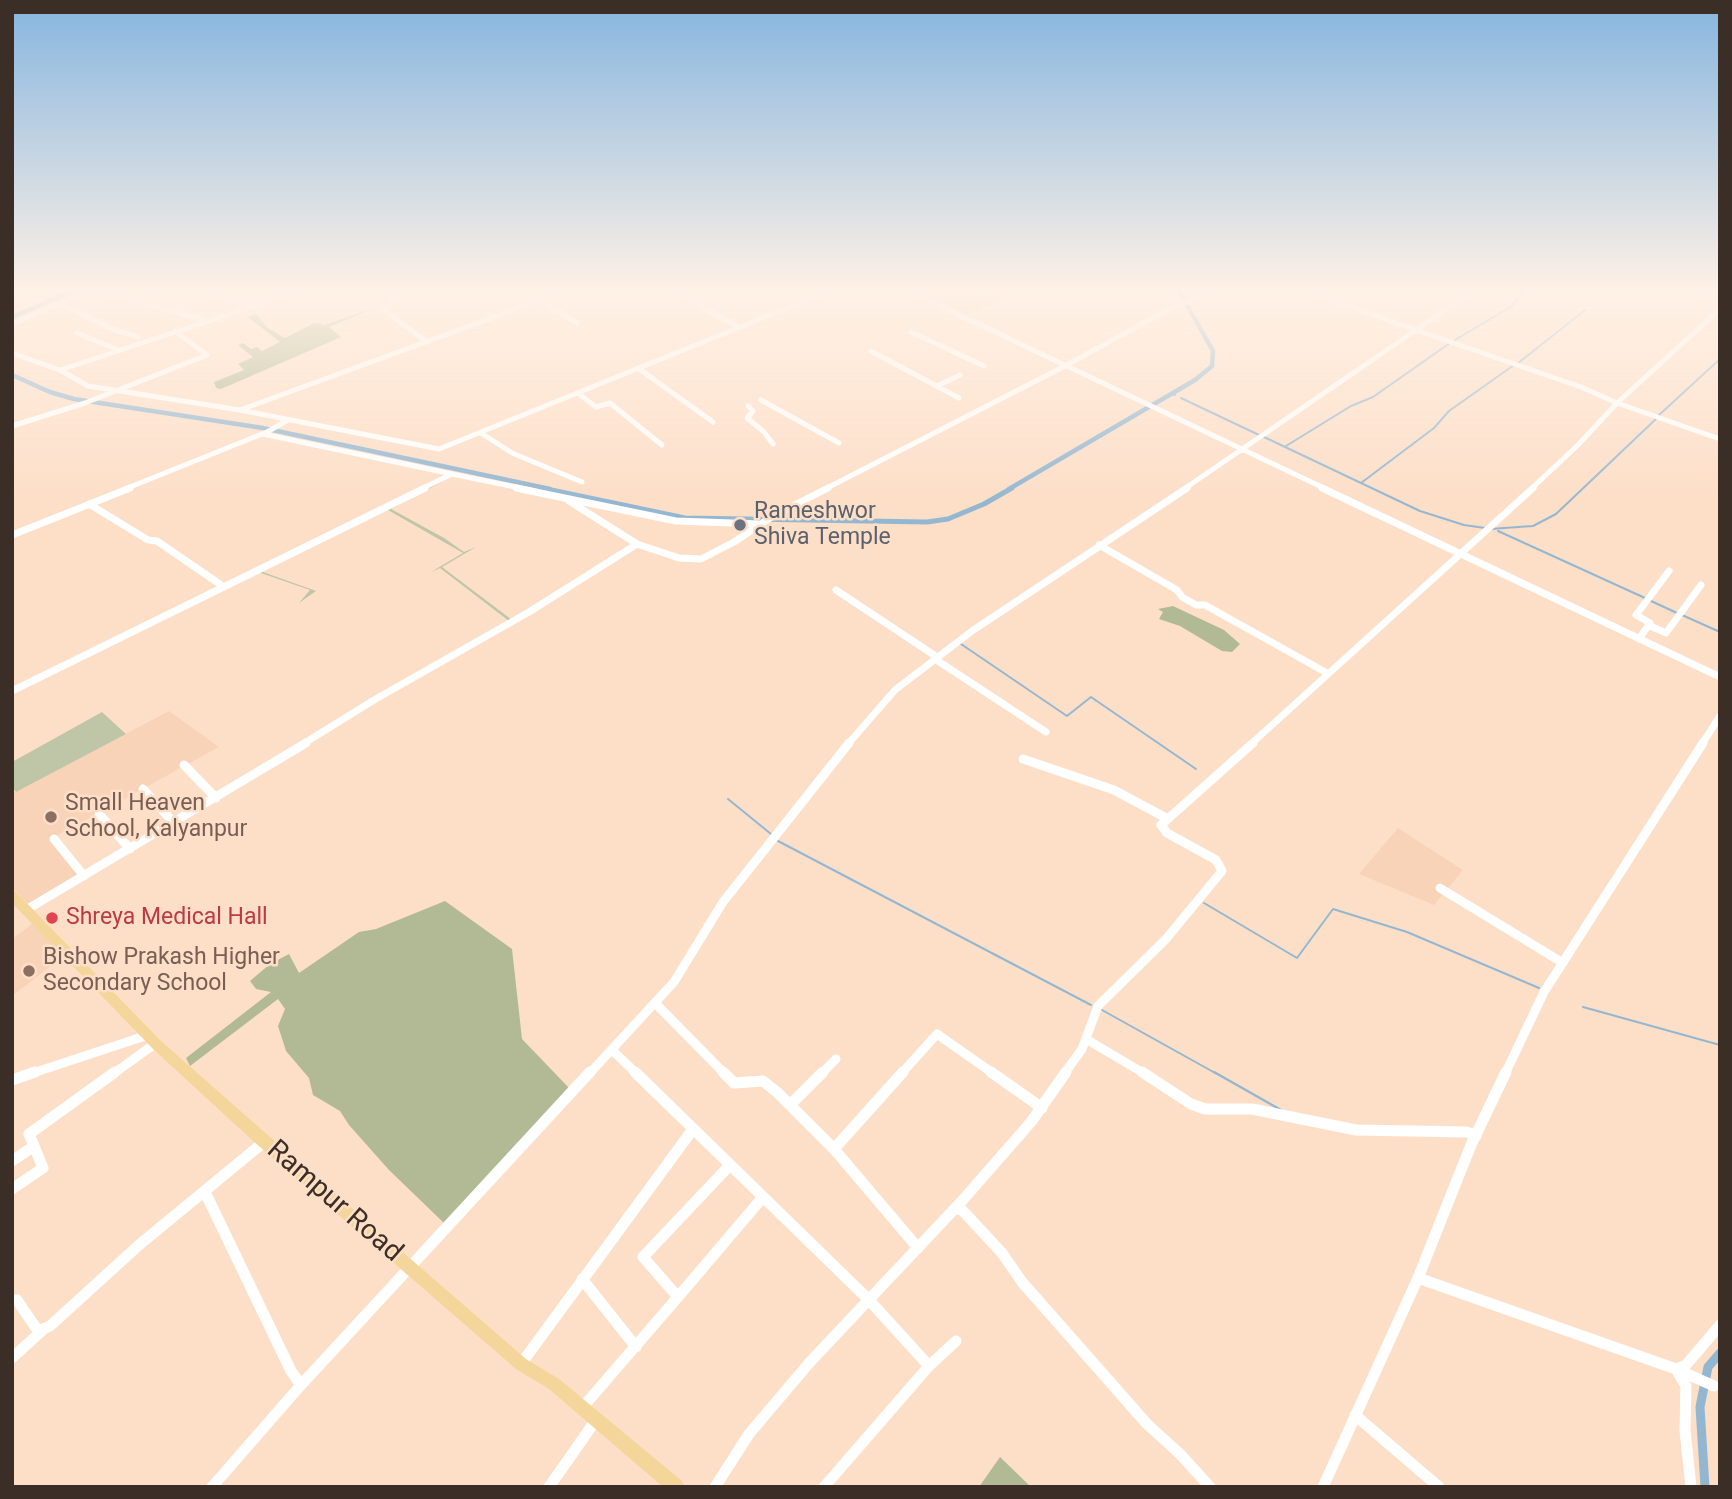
<!DOCTYPE html>
<html>
<head>
<meta charset="utf-8">
<style>
  body { margin:0 }
  #map { position:relative; width:1732px; height:1499px; overflow:hidden; background:#fddfc8; font-family:Roboto,sans-serif }
  canvas { display:block }
  .frame { position:absolute; inset:0; border:14px solid #3a2e26; pointer-events:none }
</style>
</head>
<body>
<div id="map">
<canvas width="1732" height="1499"></canvas>
<div class="frame"></div>
</div>
<script>
const g = document.querySelector('canvas').getContext('2d');
g.lineJoin = 'round';
function fillPath(path, color) { g.fillStyle = color; g.fill(path, 'evenodd'); }
const toPath = rows => new Path2D(rows.map(r => 'M' + r).join(''));
function stroke(path, color, width, dash) { g.strokeStyle = color; g.lineWidth = width; g.lineCap = dash ? 'butt' : 'round'; g.setLineDash(dash || []); g.stroke(path); }
function write(font, color, halo, rows, align = 'center') {
  g.font = font + ' Roboto,sans-serif'; g.lineWidth = 5; g.setLineDash([]); g.textBaseline = 'middle'; g.strokeStyle = halo; g.fillStyle = color; for (const [text, x, y, turn = 0] of rows) {
    g.save(); g.translate(x, y); g.rotate((+turn || 0) * Math.PI / 180); g.textAlign = isNaN(turn) ? turn : align; if (halo) g.strokeText(text, 0, 0); g.fillText(text, 0, 0); g.restore();
  }
}
const built = toPath([
  [917,291,964,291,978,297,986,294,980,291,1020,291,967,315],
  [169,711,219,747,51,839,79,874,28,904,12,887,12,794],
  [1398,828,1463,870,1434,905,1359,874],
  [33,923,64,956,12,996,12,939]
]);
const green = toPath([
  [449,478,391,509,444,538,464,552,476,547,442,567,512,620,509,621,440,568,431,572,463,553,388,510,260,571,316,591,299,603,310,590,258,572,259,569],
  [102,712,126,734,16,792,12,787,12,762]
]);
const forest = toPath([
  [379,306,329,327,341,337,221,389,216,388,214,382,244,370,238,364,253,357,238,345,243,343,251,349,257,347,262,351,280,342,248,317,256,314,268,328,285,338,314,323,325,325],
  [1173,606,1224,630,1240,644,1232,652,1222,651,1180,626,1159,619,1163,612,1158,609],
  [445,901,512,949,522,1039,570,1089,445,1224,389,1170,349,1125,340,1111,313,1095,309,1078,286,1051,278,1026,285,1009,278,999,190,1066,186,1058,271,992,256,989,250,981,270,964,289,954,299,973,359,932,376,929],
  [1000,1457,1031,1487,979,1487]
]);
const streamFar1 = toPath([
  [1455,340,1512,306,1524,291],
  [1517,364,1585,310],
  [1172,394,1175,395],
  [1181,398,1259,435],
  [1659,415,1720,359],
  [1264,437,1420,511,1464,525,1485,528],
  [1286,446,1351,406,1373,397,1450,343],
  [1361,483,1434,428,1449,411,1514,365],
  [1490,529,1533,526,1556,514,1657,418],
  [1498,531,1645,598],
  [1651,601,1677,613],
  [1682,615,1720,632],
  [961,644,1067,716,1091,697,1196,769],
  [728,799,771,834],
  [778,841,1091,1005],
  [1204,903,1297,958,1333,909,1407,932,1539,988],
  [1583,1007,1720,1045],
  [1102,1010,1217,1074]
]);
const stream = toPath([
  [1214,1072,1281,1110]
]);
const canalFar2 = toPath([
  [12,317,73,291],
  [12,375,50,392,74,399,263,428,550,489],
  [1009,489,1195,380,1212,366,1213,351,1179,291]
]);
const canalFar1 = toPath([
  [542,488,685,518,927,522,948,519,984,504,1012,488]
]);
const canal = toPath([
  [1705,1487,1700,1407,1708,1367,1720,1353]
]);
const minorFar3 = toPath([
  [94,291,209,321],
  [140,291,158,291],
  [202,291,252,307],
  [381,291,397,302],
  [672,291,739,327],
  [909,291,1326,489],
  [1306,291,1416,330,1474,291],
  [1688,291,1720,300],
  [402,300,381,308,427,342],
  [541,300,577,323],
  [61,304,112,329,138,337],
  [1720,309,1617,403,1720,439],
  [12,324,87,291],
  [911,332,984,366],
  [77,333,118,350],
  [871,351,959,398],
  [12,353,60,370,300,291],
  [638,368,713,422],
  [60,370,88,386,240,410,439,449,829,291],
  [937,386,960,375],
  [578,393,596,407,610,403,662,445],
  [761,400,839,443],
  [748,406,753,411,747,418,764,432,773,444],
  [240,410,565,291],
  [12,426,85,403,207,355,175,331],
  [481,433,512,453,582,482],
  [263,434,452,474],
  [125,489,267,432,288,420],
  [421,489,452,474,525,489],
  [825,489,1065,366,1180,303,1190,302,1205,291],
  [1184,489,1416,330,1581,387,1617,403,1578,445,1531,489]
]);
const minorFar2 = toPath([
  [516,488,676,521,760,524],
  [1322,488,1720,677],
  [569,501,637,544,679,558,701,559,734,542,773,516,828,488],
  [89,504,148,540,157,541,224,587],
  [12,535,130,488],
  [1099,545,1177,590,1182,597,1196,605,1205,605,1327,673],
  [836,590,937,657],
  [1648,625,1666,633,1701,585],
  [1639,639,1650,623,1636,615,1669,571],
  [935,659,1046,732],
  [12,691,425,488],
  [303,744,374,700,529,612,637,544],
  [848,744,895,690,972,631,1187,488],
  [1251,744,1533,488],
  [1702,744,1720,716]
]);
const minorFar1 = toPath([
  [1023,759,1114,790,1168,819],
  [184,765,216,798],
  [143,789,174,823],
  [99,814,130,849],
  [54,839,84,876],
  [1440,888,1563,963],
  [26,910,306,743],
  [655,1003,725,1074],
  [1086,1039,1145,1074],
  [612,1050,637,1074],
  [30,1074,148,1035],
  [113,1074,156,1043],
  [589,1074,674,982,723,902,849,743],
  [821,1074,836,1059],
  [901,1074,937,1034,994,1074],
  [1064,1074,1082,1049,1098,1006,1166,939,1222,871,1216,860,1167,833,1161,825,1253,743],
  [1505,1074,1544,992,1703,743]
]);
const minor = toPath([
  [635,1072,869,1300,929,1366],
  [723,1072,734,1083,763,1081,778,1093,834,1149,918,1248],
  [991,1072,1042,1108],
  [1142,1072,1191,1104,1205,1109,1252,1109,1356,1130,1467,1132,1476,1136],
  [12,1080,35,1072],
  [790,1105,823,1072],
  [834,1149,903,1072],
  [12,1161,34,1146,29,1134,115,1072],
  [12,1189,43,1168,34,1146],
  [205,1192,291,1371,301,1385],
  [956,1208,963,1211,1002,1253,1022,1282,1147,1424,1180,1454,1210,1487],
  [1418,1278,1676,1369,1686,1365,1720,1325],
  [582,1279,636,1347],
  [678,1297,763,1197],
  [12,1300,17,1300,36,1328,41,1330,50,1326,139,1245,264,1142],
  [12,1358,45,1328],
  [521,1364,693,1129],
  [1676,1369,1686,1386,1685,1430,1691,1487],
  [1676,1369,1714,1386],
  [582,1408,678,1297,643,1257,730,1165],
  [1355,1415,1439,1487],
  [212,1487,301,1385,590,1072],
  [549,1487,596,1420],
  [715,1487,749,1434,810,1362,961,1202,1031,1122,1066,1072],
  [824,1487,929,1366,956,1341],
  [1323,1487,1418,1278,1471,1145,1506,1072]
]);
const major = toPath([
  [12,890,16,892,161,1041,262,1130,526,1359,559,1379,682,1481,684,1487,663,1487,549,1389,516,1369,252,1140,153,1049,12,903,12,890]
]);
const markers = [
  [740,525,7,"#6b7280"],
  [51,817,7,"#8d6e63"],
  [52,918,7,"#e0444e"],
  [29,971,7,"#8d6e63"]
];
const worshipNames = [
  ["Rameshwor",754,512],
  ["Shiva Temple",754,538]
];
const educationNames = [
  ["Small Heaven",65,804],
  ["School, Kalyanpur",65,830],
  ["Bishow Prakash Higher",43,958],
  ["Secondary School",43,984]
];
const healthNames = [
  ["Shreya Medical Hall",66,918]
];
const nearStreetnames = [
  ["Rampur Road",334,1202,41]
];
fillPath(built, '#f8d3b8');
fillPath(green, '#bec6a7');
fillPath(forest, '#b1ba94');
stroke(streamFar1, '#94b7d1', 2);
stroke(stream, '#94b7d1', 2.5);
stroke(canalFar2, '#94b7d1', 4.5);
stroke(canalFar1, '#94b7d1', 5);
stroke(canal, '#94b7d1', 9);
stroke(minorFar3, '#fff', 5);
stroke(minorFar2, '#fff', 7);
stroke(minorFar1, '#fff', 9);
stroke(minor, '#fff', 11);
fillPath(major, '#f4d69b');
const sky = g.createLinearGradient(0, 0, 0, 501);
sky.addColorStop(0, '#86b5df');
sky.addColorStop(0.58, '#fef1e6');
sky.addColorStop(1, '#fef1e600');
g.fillStyle = sky;
g.fillRect(0, 0, 1732, 501);
for (const [x, y, r, color] of markers) { const dot = new Path2D(); dot.arc(x, y, r, 0, 2 * Math.PI); g.fillStyle = color; g.fill(dot); stroke(dot, '#fddfc8', 2.5); }
write('23px', '#5b616d', '#fddfc8', worshipNames, 'left');
write('23px', '#785e54', '#fddfc8', educationNames, 'left');
write('23px', '#be3a42', '#fddfc8', healthNames, 'left');
write('28px', '#3a2e26', '#fddfc8', nearStreetnames);
</script>
</body>
</html>
